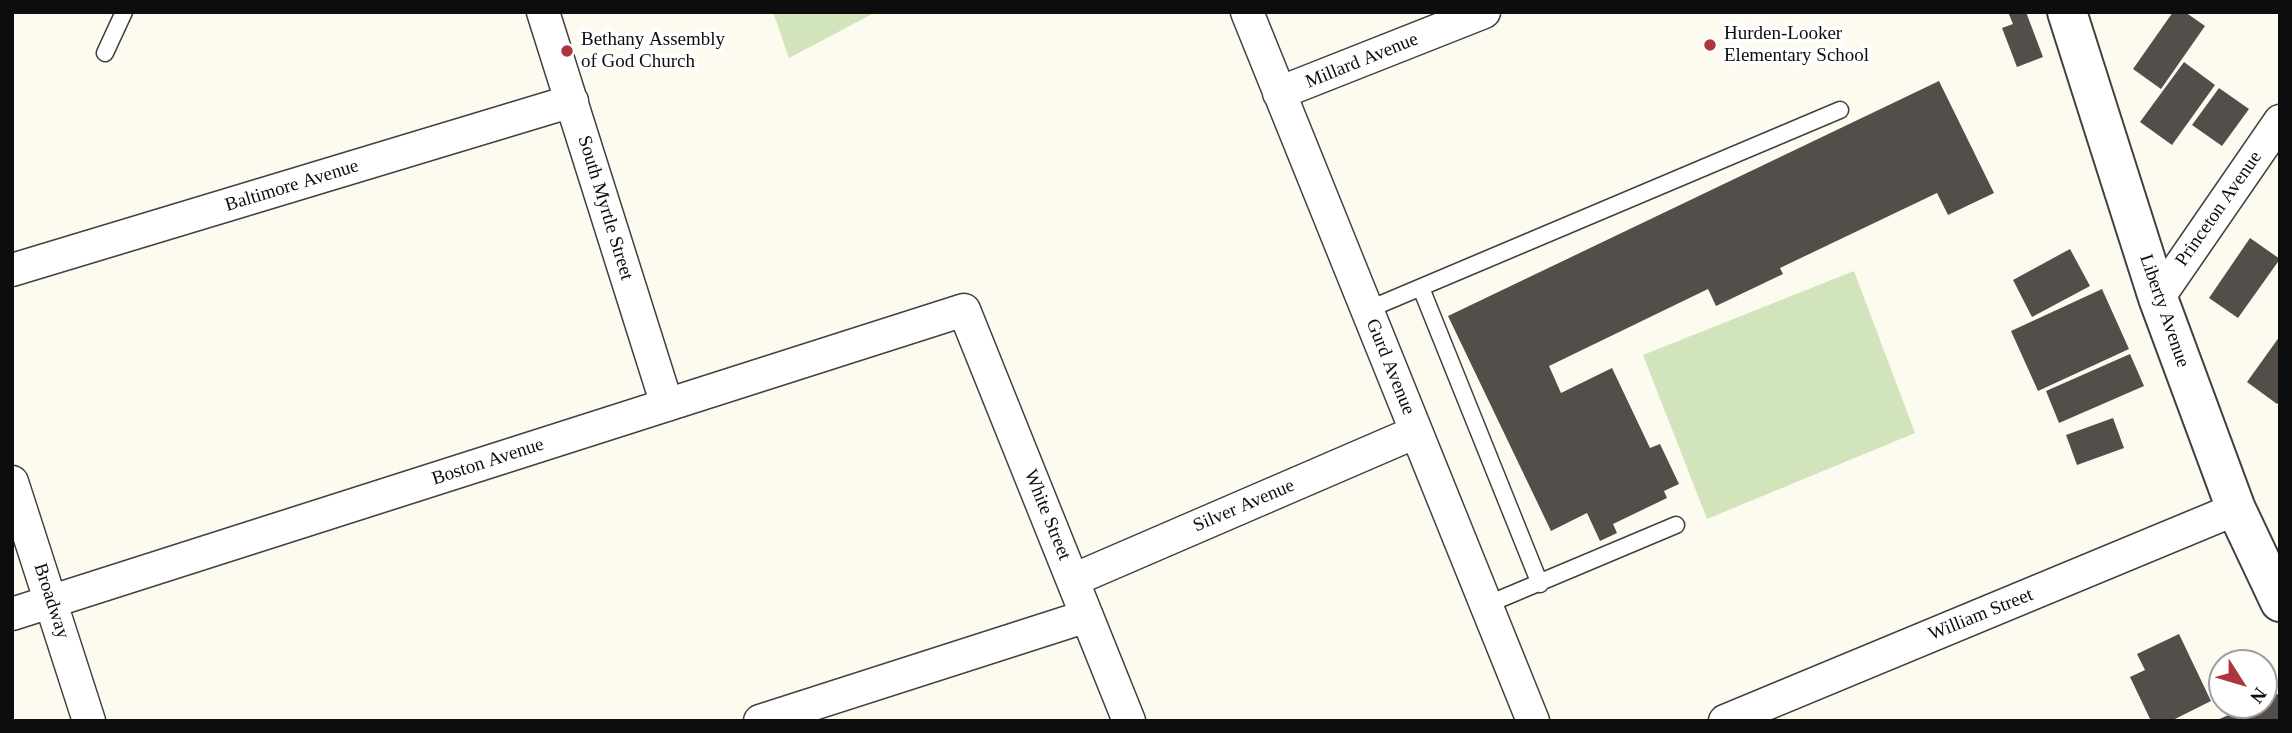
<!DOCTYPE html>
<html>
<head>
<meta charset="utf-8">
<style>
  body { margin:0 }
  #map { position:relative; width:2292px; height:733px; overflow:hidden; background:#fdfaef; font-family:Georgia,serif }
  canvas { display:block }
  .frame { position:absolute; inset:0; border:14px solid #0d0d0d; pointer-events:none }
  .north { position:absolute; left:2208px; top:649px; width:70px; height:70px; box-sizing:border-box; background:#fff; border:2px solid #9e9e9e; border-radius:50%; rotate:127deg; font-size:19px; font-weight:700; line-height:28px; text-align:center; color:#0d0d0d }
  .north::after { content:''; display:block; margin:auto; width:24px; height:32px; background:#ad353b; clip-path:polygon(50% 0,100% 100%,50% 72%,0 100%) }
</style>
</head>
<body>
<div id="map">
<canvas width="2292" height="733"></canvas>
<div class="frame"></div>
<div class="north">N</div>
</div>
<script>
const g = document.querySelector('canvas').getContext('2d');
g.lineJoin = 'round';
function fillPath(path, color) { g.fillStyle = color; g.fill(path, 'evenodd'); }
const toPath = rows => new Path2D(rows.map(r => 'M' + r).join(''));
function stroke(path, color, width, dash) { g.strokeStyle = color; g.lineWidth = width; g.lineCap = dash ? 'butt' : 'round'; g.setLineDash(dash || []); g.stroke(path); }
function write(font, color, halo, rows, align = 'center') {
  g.font = font + ' Georgia,serif'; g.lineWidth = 7; g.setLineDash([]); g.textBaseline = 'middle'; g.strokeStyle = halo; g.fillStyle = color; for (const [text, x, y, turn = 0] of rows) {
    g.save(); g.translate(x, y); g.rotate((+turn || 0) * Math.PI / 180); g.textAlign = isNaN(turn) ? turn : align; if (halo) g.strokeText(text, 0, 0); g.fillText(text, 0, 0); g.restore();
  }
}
const green = toPath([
  [773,12,876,12,789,58],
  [1854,271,1915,433,1707,519,1643,355]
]);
const building = toPath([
  [2008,12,2026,12,2043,57,2017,67,2002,28,2013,24],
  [2173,12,2185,12,2205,26,2161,89,2133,69],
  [2184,62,2215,85,2172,145,2140,122],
  [1939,81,1994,193,1948,215,1937,193,1780,268,1783,274,1716,306,1708,289,1549,366,1561,393,1612,368,1650,448,1660,444,1679,484,1664,491,1667,498,1613,524,1617,533,1600,541,1587,513,1551,531,1448,316],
  [2219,88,2249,109,2222,146,2192,125],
  [2250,238,2280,259,2238,318,2209,298],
  [2070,249,2090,286,2032,317,2013,280],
  [2102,289,2129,349,2038,391,2011,331],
  [2280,336,2280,401,2277,404,2247,382],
  [2130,354,2144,386,2059,423,2046,391],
  [2113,418,2124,448,2077,465,2066,435],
  [2179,634,2211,701,2171,721,2151,721,2130,677,2145,670,2137,654],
  [2280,693,2280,721,2215,721,2251,705,2264,705,2264,700]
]);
const service = toPath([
  [105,53,124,12],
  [1421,288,1540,584],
  [1367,310,1840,110],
  [1486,605,1676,525]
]);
const minor = toPath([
  [543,12,667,405],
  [1247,12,1533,721],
  [1279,93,1484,12],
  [12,270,572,101],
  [2158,298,2280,121],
  [12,482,89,721],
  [1073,580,1416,432],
  [12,614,964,310,1129,721],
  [760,721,1087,616],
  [1725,721,2236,509]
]);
const tertiary = toPath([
  [2067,12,2158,298,2236,509,2280,602]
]);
const markers = [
  [1710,45,7,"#ad353b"],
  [567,51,7,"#ad353b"]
];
const poiNames = [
  ["Hurden-Looker",1724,34],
  ["Elementary School",1724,56],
  ["Bethany Assembly",581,40],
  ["of God Church",581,62]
];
const streetNames = [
  ["Millard Avenue",1362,61,-22],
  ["Baltimore Avenue",292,186,-17],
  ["South Myrtle Street",605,208,73],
  ["Princeton Avenue",2219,209,-55],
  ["Liberty Avenue",2164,311,71],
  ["Gurd Avenue",1390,367,68],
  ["Boston Avenue",488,462,-18],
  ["Silver Avenue",1244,506,-23],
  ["White Street",1047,515,68],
  ["Broadway",51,601,72],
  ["William Street",1981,615,-22]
];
fillPath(green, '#d1e4bc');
fillPath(building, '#544e4b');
stroke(service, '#404040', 19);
stroke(minor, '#404040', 35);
stroke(tertiary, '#404040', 42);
stroke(service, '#fff', 16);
stroke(minor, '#fff', 32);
stroke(tertiary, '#fff', 38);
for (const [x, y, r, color] of markers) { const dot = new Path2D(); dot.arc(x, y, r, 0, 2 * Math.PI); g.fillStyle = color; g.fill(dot); stroke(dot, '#fff', 2.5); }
write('19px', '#0d0d0d', '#fff', poiNames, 'left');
write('19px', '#0d0d0d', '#fff', streetNames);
</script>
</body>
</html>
